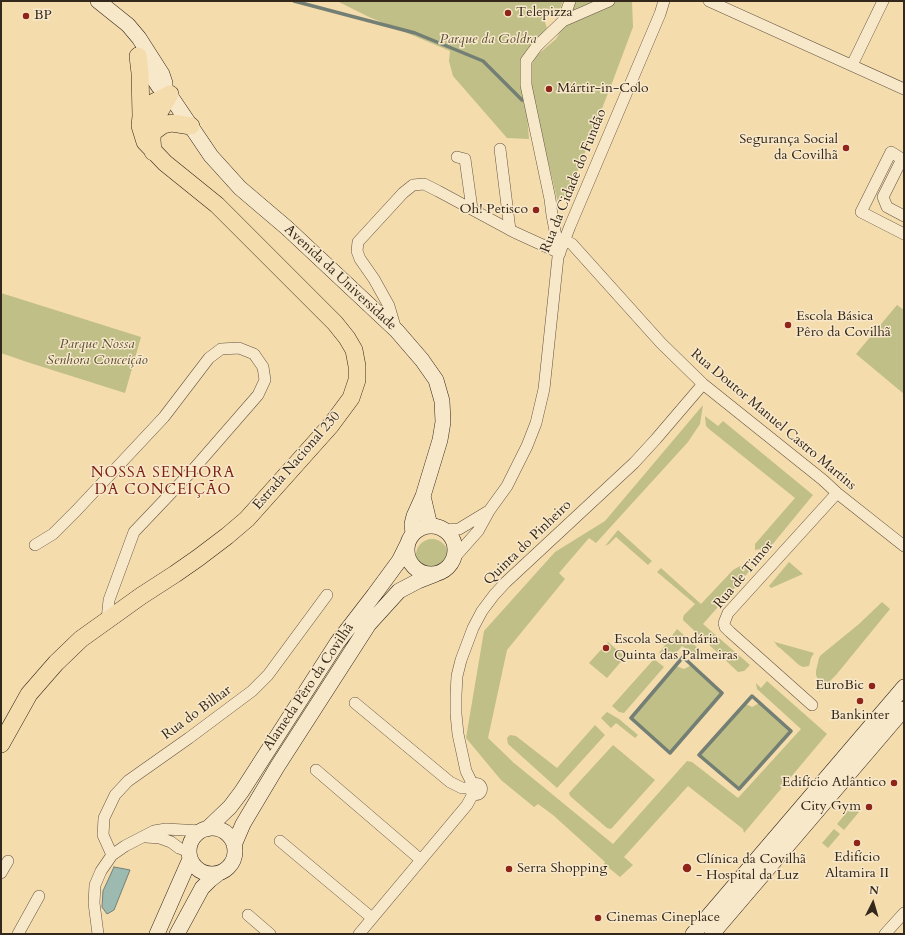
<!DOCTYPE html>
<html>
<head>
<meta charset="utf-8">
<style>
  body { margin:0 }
  #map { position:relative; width:905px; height:935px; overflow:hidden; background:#f4dcad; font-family:Cardo,serif }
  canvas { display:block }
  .frame { position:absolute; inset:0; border:2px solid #34271b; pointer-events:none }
  .north { position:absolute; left:853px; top:883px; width:40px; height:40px; -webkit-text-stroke:3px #f8e8ca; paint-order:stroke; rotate:5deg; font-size:11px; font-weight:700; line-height:16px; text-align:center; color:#34271b }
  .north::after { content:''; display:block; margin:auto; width:14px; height:18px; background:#34271b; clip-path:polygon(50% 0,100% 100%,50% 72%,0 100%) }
</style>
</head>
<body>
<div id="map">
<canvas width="905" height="935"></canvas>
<div class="frame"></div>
<div class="north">N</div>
</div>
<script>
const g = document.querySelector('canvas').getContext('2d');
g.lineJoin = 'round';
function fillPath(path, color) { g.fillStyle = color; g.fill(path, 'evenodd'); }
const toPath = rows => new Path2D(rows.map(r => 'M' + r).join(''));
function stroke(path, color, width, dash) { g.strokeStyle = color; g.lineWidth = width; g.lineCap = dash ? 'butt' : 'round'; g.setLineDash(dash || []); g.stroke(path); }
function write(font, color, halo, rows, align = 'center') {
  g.font = font + ' Cardo,serif'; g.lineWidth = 3; g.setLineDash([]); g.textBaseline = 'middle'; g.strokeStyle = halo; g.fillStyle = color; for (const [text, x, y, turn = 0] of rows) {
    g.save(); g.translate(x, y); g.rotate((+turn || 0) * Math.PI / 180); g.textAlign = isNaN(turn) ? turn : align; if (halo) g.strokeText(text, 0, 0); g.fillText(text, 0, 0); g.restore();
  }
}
const green = toPath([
  [337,1,563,1,559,12,543,17,547,28,526,51,522,60,520,74,527,116,529,139,507,138,453,76,449,61,450,51,369,17],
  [574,1,632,1,633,27,612,83,576,175,566,196,558,203,529,81,532,64,536,56,556,39,566,22],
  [1,293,141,337,125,393,27,362,1,353],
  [897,305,904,310,904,394,856,354],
  [703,405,700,424,688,442,596,543,589,538,559,573,565,579,507,650,488,738,514,763,613,844,687,761,692,762,738,798,801,729,757,689,756,683,761,688,767,681,827,734,744,833,743,829,688,786,624,857,633,865,620,877,604,864,605,862,553,815,538,804,534,807,501,780,466,738,484,631,555,552,605,521],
  [705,416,718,426,723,421,813,495,758,562,756,557,762,554,760,549,755,550,755,544,795,498,709,429,706,426],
  [618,530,652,561,648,565,616,537,609,544,605,546],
  '416 555a16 16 0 1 1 32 0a16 16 0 1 1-32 0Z',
  [789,562,803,574,771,588,769,586],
  [740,566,753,567,703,624,750,665,744,671,738,672,683,620,683,618,684,615,695,604,657,572,661,568,701,604,733,570],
  [882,602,890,609,836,675,819,692,819,682,816,675,816,671,819,658,821,655,859,624],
  [677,629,710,659,702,660,682,646,669,661,659,653],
  [773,640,775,642,814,653,811,658,809,666,803,667,799,665,780,648,778,647],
  [608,642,625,657,607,678,589,663],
  [654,659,664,667,624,713,619,712,612,706],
  [691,665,722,693,670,753,631,718,676,666,684,669,688,667],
  [744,703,752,707,756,705,759,703,791,731,739,789,699,755],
  [607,712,619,719,638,735,635,738,616,723,611,728,601,718],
  [595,725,605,735,557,788,508,744,507,738,510,735,516,736,557,768],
  [613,745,655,780,611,829,607,828,570,796,569,793],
  [852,806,859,812,844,830,837,824],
  [834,829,840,834,828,848,822,843]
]);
const water = toPath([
  [114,867,130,870,114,910,107,914,102,907,103,891,114,867]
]);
const stream = toPath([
  [294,1,415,33,483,61,522,100],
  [683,657,722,693,670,753,631,718,683,657],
  [752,696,791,731,739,789,699,755,752,696]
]);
const street = toPath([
  [709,1,904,89],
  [563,21,609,1],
  [852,65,883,1],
  [500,149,510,230],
  [457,157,465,159,472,209],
  [904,216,887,207,883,197,902,159,891,152,861,212,904,234],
  [564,240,572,244,661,343,703,384,823,480,837,493,904,546],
  [559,252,552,215,550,199,526,85,526,61,537,46,563,21,570,1],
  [396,330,389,306,374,279,360,259,357,251,358,242,403,193,413,185,424,184,438,191,514,232,560,253],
  [444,530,459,529,487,512],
  [35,545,53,534,76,511,164,417,209,358,221,349,239,348,254,354,263,367,265,380,258,395,191,472,134,532,109,600,107,620],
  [454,558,478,531,489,511,507,486,527,446,536,423,544,389,558,257,570,226,660,14,664,1],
  [355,703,450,782,462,788,471,788],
  [812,705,730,632,725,627,724,623,728,613,837,493],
  [316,770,421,860],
  '470.5 789a5.5 5.5 0 1 1 11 0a5.5 5.5 0 1 1-11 0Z',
  [473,785,466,771,458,734,456,714,456,695,457,676,461,660,473,628,482,611,494,595,506,582,634,463,656,439,703,384],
  [146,837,160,838,171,842,179,848,189,852],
  [280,841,372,918],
  [112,855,103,835,104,818,115,795,128,781,189,738,252,691,268,675,327,595],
  [1,873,8,861],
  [248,915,270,934],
  [18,934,39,896],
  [98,934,94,903,95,885,101,871,112,855,125,846,154,831,166,829,201,831],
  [359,934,467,805,473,794],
  [885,934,904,913]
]);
const secondary = toPath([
  [98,1,128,25,139,38,162,74,165,83,165,88,211,156,240,188,287,228,397,331,422,360,436,380,442,401,443,422,440,440,423,496,414,516,412,524,413,534],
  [138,55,159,87,165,88],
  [423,496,430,526],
  '407 550a24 24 0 1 1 48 0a24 24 0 1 1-48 0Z',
  '189 851a23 23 0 1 1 46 0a23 23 0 1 1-46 0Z',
  [207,829,230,807,242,791,337,643,374,595,399,561,408,543],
  [234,845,243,824,277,767,369,624,399,591,418,581,436,574],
  [157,934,190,859],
  [177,934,202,888,210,880,219,873],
  [693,934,904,687],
  [712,934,904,709]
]);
const primary = toPath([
  [138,56,140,73,141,116],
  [152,133,163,125,172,123,191,126],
  [153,152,152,140,153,126,156,118,170,94],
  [1,744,29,694,56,663,81,639,141,596,175,574,198,558,227,536,247,519,331,425,351,398,357,380,357,366,354,350,347,338,335,323,217,205,165,163,145,142,140,126,141,116,144,109,148,105,170,94]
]);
const markers = [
  [508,13,4,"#8f2418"],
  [26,16,4,"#8f2418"],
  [549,89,4,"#8f2418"],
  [846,148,4,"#8f2418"],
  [536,210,4,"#8f2418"],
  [788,325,4,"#8f2418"],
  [606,648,4,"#8f2418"],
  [872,686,4,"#8f2418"],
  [860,701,4,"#8f2418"],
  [894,783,4,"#8f2418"],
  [869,807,4,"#8f2418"],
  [857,843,4,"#8f2418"],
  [687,868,5,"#8f2418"],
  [509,869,4,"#8f2418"],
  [598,918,4,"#8f2418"]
];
const poiNames = [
  ["Telepizza",516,13],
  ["BP",34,16],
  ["Mártir-in-Colo",557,89],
  ["Segurança Social",838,140,"right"],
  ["da Covilhã",838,156,"right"],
  ["Oh! Petisco",528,210,"right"],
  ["Escola Básica",796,317],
  ["Pêro da Covilhã",796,333],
  ["Escola Secundária",614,640],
  ["Quinta das Palmeiras",614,656],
  ["EuroBic",864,686,"right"],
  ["Bankinter",860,716,"center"],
  ["Edifício Atlântico",886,783,"right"],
  ["City Gym",861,807,"right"],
  ["Edifício",857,858,"center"],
  ["Altamira II",857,874,"center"],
  ["Clínica da Covilhã",696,860],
  ["- Hospital da Luz",696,876],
  ["Serra Shopping",517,869],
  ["Cinemas Cineplace",606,918]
];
const parkNames = [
  ["Parque da Goldra",488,40],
  ["Parque Nossa",97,345],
  ["Senhora Conceição",97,361]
];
const streetNames = [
  ["Rua da Cidade do Fundão",574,181,-68],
  ["Avenida da Universidade",340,278,43],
  ["Rua Doutor Manuel Castro Martins",773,420,40],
  ["Estrada Nacional 230",297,461,-49],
  ["Quinta do Pinheiro",528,543,-44],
  ["Rua de Timor",744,575,-50],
  ["Alameda Pêro da Covilhã",309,687,-56],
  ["Rua do Bilhar",197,713,-36]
];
const neighbourhoodNames = [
  ["NOSSA SENHORA",163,474],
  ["DA CONCEIÇÃO",163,491]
];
fillPath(green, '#bfbf87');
fillPath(water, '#9dbab1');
stroke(water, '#737f75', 1);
stroke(stream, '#737f75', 3.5);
stroke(street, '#645440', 12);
stroke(secondary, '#34271b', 16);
stroke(primary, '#34271b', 18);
stroke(street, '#f8e8ca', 11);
stroke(secondary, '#f8e8ca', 15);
stroke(primary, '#f4dcad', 17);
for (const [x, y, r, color] of markers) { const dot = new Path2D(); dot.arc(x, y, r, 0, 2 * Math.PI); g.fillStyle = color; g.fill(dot); stroke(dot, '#f8e8ca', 1.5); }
write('14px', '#34271b', '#f8e8ca', poiNames, 'left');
write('italic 14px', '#574d36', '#f8e8ca', parkNames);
write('14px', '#34271b', '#f8e8ca', streetNames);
g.letterSpacing = '1px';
write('15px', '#7a1f14', '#f8e8ca', neighbourhoodNames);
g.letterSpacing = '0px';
</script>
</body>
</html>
